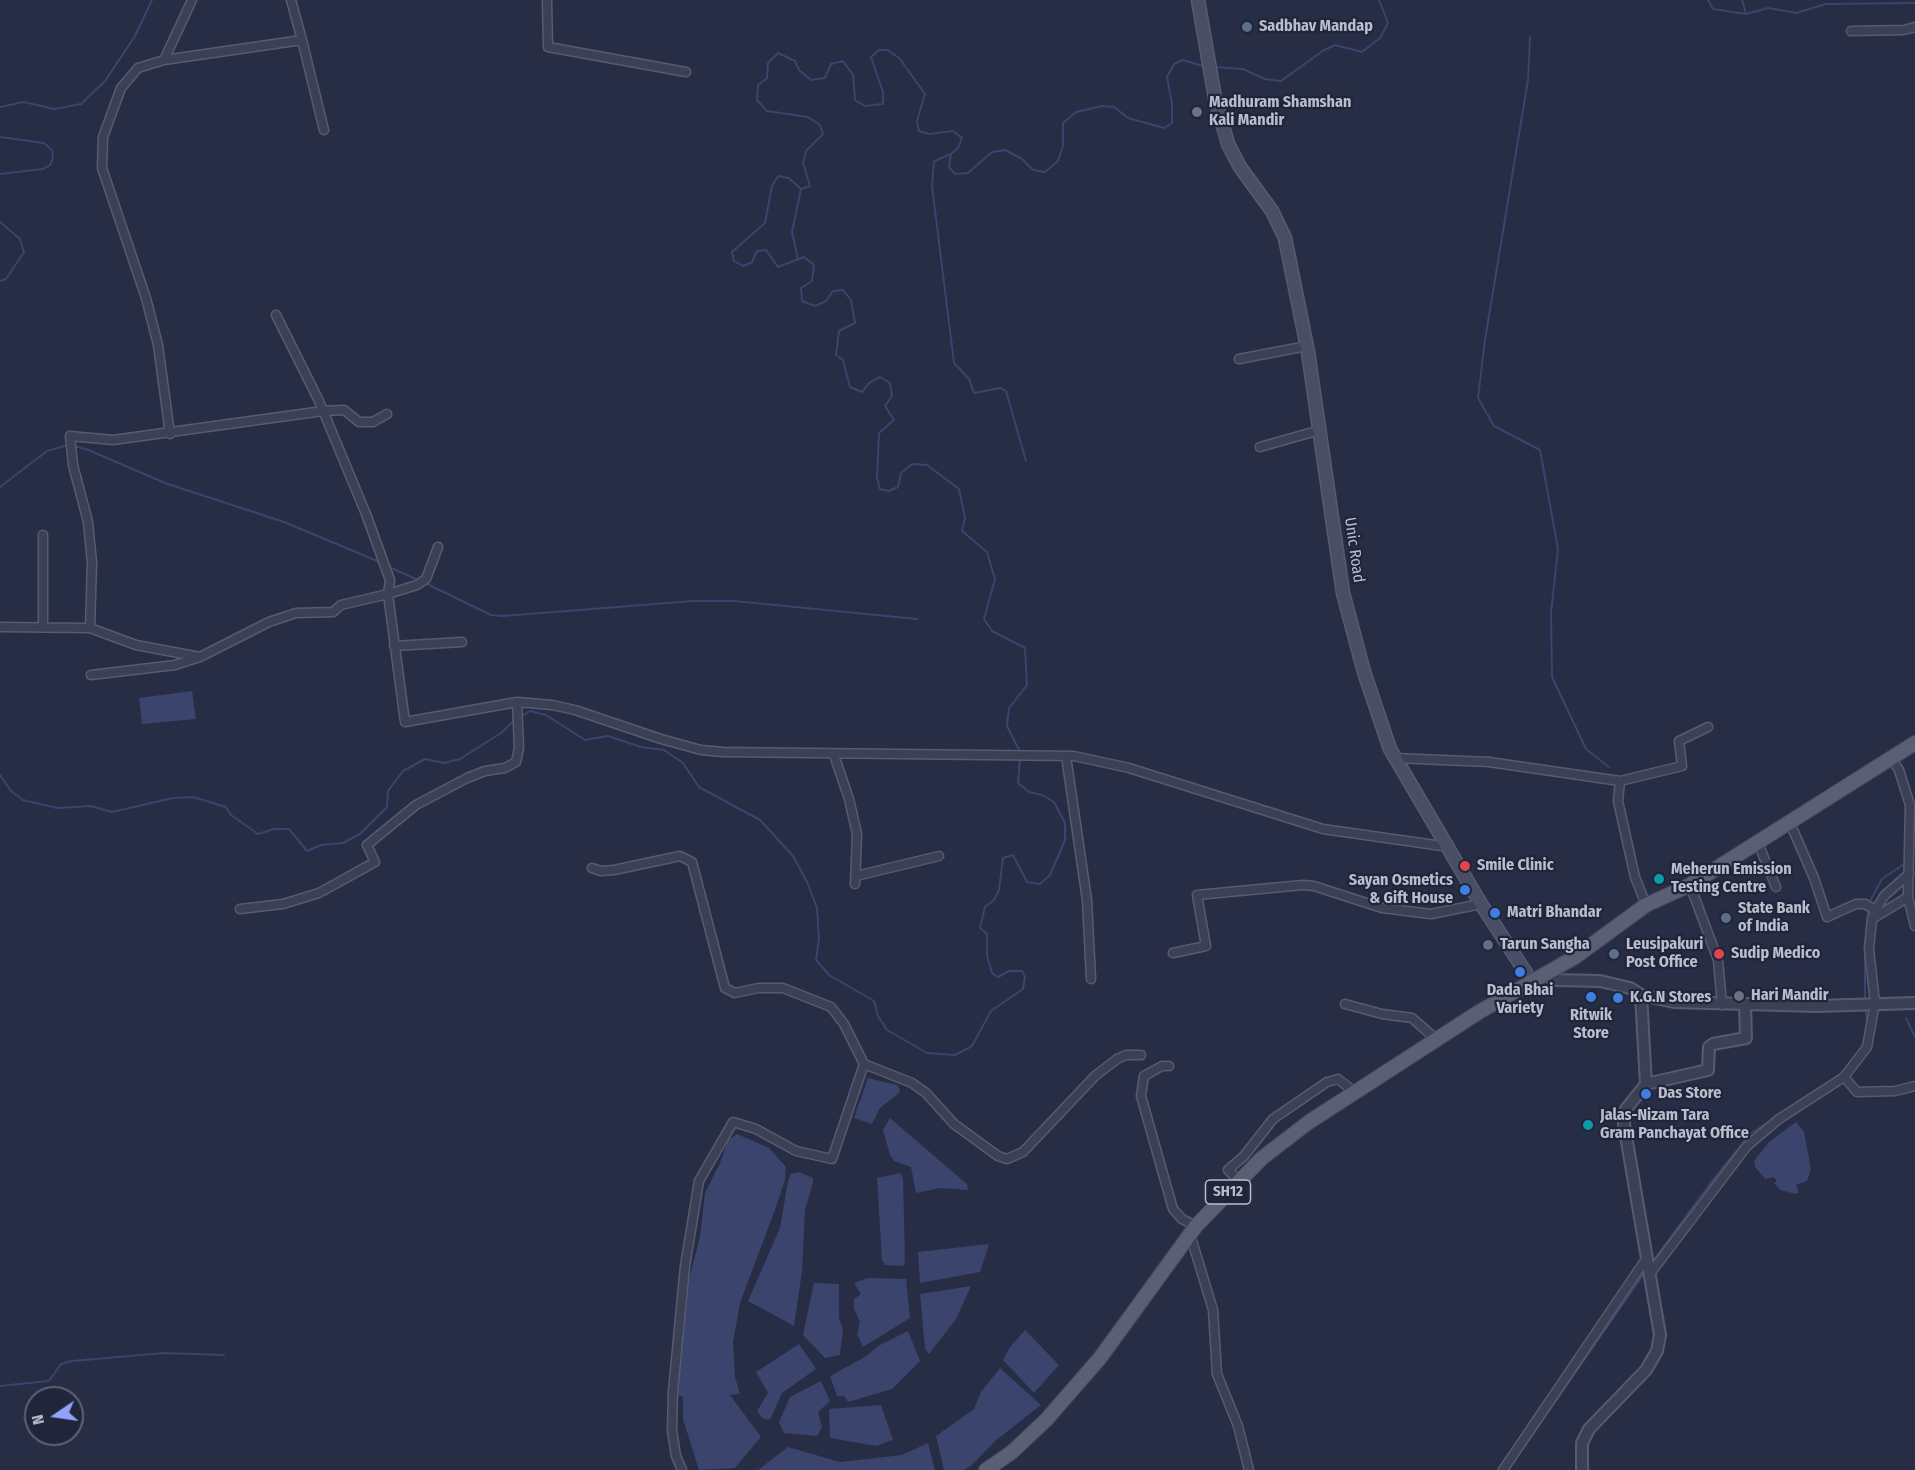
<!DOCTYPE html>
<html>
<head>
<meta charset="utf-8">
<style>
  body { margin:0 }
  #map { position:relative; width:1915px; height:1470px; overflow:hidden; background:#272d45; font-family:"Fira Sans Condensed",sans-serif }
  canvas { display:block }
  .north { position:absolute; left:24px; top:1386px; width:60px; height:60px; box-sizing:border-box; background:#20253a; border:2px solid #5d6275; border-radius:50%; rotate:257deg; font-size:16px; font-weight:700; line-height:24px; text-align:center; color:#b9bdce }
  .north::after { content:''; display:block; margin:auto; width:21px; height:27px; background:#91a2fb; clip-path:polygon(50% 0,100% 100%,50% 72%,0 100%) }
</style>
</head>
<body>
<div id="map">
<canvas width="1915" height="1470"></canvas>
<div class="north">N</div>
</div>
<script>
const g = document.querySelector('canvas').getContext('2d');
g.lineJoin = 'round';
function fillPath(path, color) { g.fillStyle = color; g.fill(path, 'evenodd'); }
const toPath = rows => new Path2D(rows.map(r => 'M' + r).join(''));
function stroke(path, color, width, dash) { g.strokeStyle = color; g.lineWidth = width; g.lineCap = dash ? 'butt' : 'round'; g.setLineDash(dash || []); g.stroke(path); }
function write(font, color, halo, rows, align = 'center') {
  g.font = font + ' "Fira Sans Condensed",sans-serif'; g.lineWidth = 4.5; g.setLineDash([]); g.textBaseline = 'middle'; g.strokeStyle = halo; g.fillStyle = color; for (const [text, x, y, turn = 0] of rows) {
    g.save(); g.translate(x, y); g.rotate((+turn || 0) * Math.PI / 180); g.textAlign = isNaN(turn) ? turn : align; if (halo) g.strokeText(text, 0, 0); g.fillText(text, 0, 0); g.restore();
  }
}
const water = toPath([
  [192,691,196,719,142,724,139,698],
  [868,1078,897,1085,900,1089,899,1093,880,1108,872,1124,854,1118],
  [890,1118,967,1184,968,1190,940,1188,916,1193,911,1167,894,1161,890,1155,883,1130],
  [1796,1122,1804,1132,1811,1169,1807,1181,1796,1185,1799,1193,1796,1194,1780,1190,1774,1183,1777,1181,1774,1177,1765,1179,1755,1167,1754,1161,1769,1142],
  [737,1134,769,1148,786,1167,785,1180,775,1210,740,1303,733,1342,735,1377,740,1394,730,1395,761,1437,735,1468,699,1470,683,1419,683,1397,677,1395,689,1279,700,1237,705,1193,720,1163,728,1140],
  [799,1172,813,1178,813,1183,805,1209,802,1271,794,1326,748,1301,780,1228,788,1181,791,1174],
  [900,1173,903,1178,905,1262,903,1266,885,1265,882,1260,877,1178],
  [989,1244,980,1272,920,1283,918,1252],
  [867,1278,906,1279,910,1318,863,1347,857,1334,860,1322,854,1309,854,1299,861,1294,854,1283],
  [814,1283,839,1284,839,1318,843,1329,840,1355,825,1358,803,1335],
  [971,1286,956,1319,929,1354,925,1349,920,1294],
  [1025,1330,1059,1365,1034,1393,1003,1360,1010,1347],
  [908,1331,920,1361,892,1389,848,1402,844,1396,837,1396,830,1376,865,1357,878,1346],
  [799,1344,816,1369,782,1393,770,1420,762,1418,757,1411,768,1393,756,1372],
  [1000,1368,1041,1405,995,1441,971,1466,963,1470,944,1470,936,1436,974,1409,981,1392],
  [821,1381,830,1401,818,1412,822,1427,817,1436,784,1433,779,1422,790,1397],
  [881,1405,893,1440,876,1446,830,1438,829,1409],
  [928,1443,935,1470,758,1470,788,1447,840,1462,902,1455]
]);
const stream = toPath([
  [1708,0,1713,9,1746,14,1768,8,1796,13,1826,4,1915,3],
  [1742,0,1746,14],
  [1530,37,1528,80,1485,340,1478,398,1494,426,1540,450,1558,549,1551,613,1552,677,1586,749,1609,767],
  [1215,67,1243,69,1265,79,1281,81,1324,50,1335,45,1362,52,1380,38,1388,23,1379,0],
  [0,107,24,102,54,109,81,104,105,81,135,36,152,0],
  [0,137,44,143,52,150,53,158,50,165,43,169,0,174],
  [951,154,934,161,932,186,954,363,969,379,974,393,1000,388,1006,391,1026,461],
  [0,222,20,239,24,252,6,279,0,281],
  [798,259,792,232,801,189],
  [74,446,86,449,165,483,284,522,382,563],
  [0,487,47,451,68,445],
  [387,566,420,581],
  [425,583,491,615,503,616,693,601,734,601,917,619],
  [520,717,530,711,546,715,585,740,608,736,641,747,664,750,683,763,699,787,760,820,793,856,807,882,817,908,819,939,816,960,829,975,874,1001,878,1016,887,1030,927,1053,955,1055,972,1046,991,1011,1023,989,1025,977,1022,971,1009,971,998,977,992,973,987,956,987,934,980,928,985,907,994,900,999,890,1003,858,1013,855,1027,882,1040,884,1050,875,1065,840,1065,823,1054,802,1042,795,1029,792,1018,783,1020,758],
  [1020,752,1007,726,1009,708,1027,685,1025,648,992,631,984,619,995,579,987,552,962,531,965,518,959,489,927,465,912,464,901,473,898,487,889,491,880,489,877,478,879,433,894,420,885,406,892,396,890,383,880,377,869,383,862,392,850,387,843,360,836,355,839,331,855,323,851,300,843,290,833,291,826,301,815,306,802,301,801,288,812,281,814,265,804,257,778,267,766,250,757,251,752,262,743,266,734,261,732,252,765,223,772,186,778,176,789,178,801,189,810,186,803,163,806,151,823,134,820,125,808,117,767,111,757,100,758,85,767,78,768,63,778,53,795,61,799,70,811,80,825,78,831,64,843,61,853,75,855,100,865,106,883,104,883,92,871,57,879,50,888,50,900,59,925,94,917,121,919,131,929,134,953,131,962,138,958,148,951,154,949,167,955,174,968,173,992,152,1005,150,1022,159,1033,170,1045,172,1058,161,1063,146,1063,123,1076,112,1102,106,1114,107,1128,118,1164,128,1172,123,1172,104,1167,77,1174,64,1183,60,1206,67],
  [0,775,11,791,23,800,57,808,91,806,112,812,173,798,193,797,226,807,231,815,258,834,274,829,289,829,307,851,321,845,343,843,360,834,387,807,388,791,403,771,425,759,444,763,460,759,501,733,515,720],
  [1869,903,1882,879,1907,862],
  [1865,948,1868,909],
  [1865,1002,1865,953],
  [1865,1007,1868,1025],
  [1906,1018,1915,1037],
  [1653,1261,1709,1185,1751,1133,1772,1120],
  [0,1386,49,1381,61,1364,72,1361,164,1353,224,1355],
  [1508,1470,1643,1275]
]);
const minor = toPath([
  [547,0,548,47,686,72],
  [1851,31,1904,30,1915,27],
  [302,40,324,130],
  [164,60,192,0],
  [276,315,319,401,366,514,390,580,388,594,417,585,426,579,438,547],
  [1239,359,1307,346],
  [170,434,158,345,146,298,102,168,103,137,121,88,138,68,164,60,302,40,291,0],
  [1260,447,1320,430],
  [0,627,90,628,136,645,200,657,269,622,296,613,333,612,341,605,388,594,405,722,517,702,552,705,575,710,661,739,701,750,723,752,1074,756,1129,768,1323,829,1449,847],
  [43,627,43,535],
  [90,628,92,563,88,522,73,465,70,436,113,440,323,411,344,410,359,422,373,422,387,414],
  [394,646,462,642],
  [91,675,175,665,197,658],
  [834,755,849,799,857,834,855,884],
  [1066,756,1087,900,1091,979],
  [1395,758,1489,762,1620,781,1682,766,1679,741,1708,727],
  [1892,759,1899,770,1910,805,1908,897,1915,926],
  [1620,781,1618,801,1635,877,1646,905],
  [1790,823,1814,878,1827,917,1856,904,1865,904,1875,910],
  [1758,843,1776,887],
  [592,868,601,871,614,870,680,856,692,862,725,988,735,993,758,988,783,988,831,1007,844,1024,864,1064,912,1083,926,1093,954,1124,998,1156,1007,1159,1023,1152,1095,1076,1117,1059,1126,1055,1141,1055],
  [856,876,939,856],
  [1690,885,1718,960,1722,1005],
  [240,909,283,904,319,893,375,862,367,845,416,805,467,778,485,771,505,768,516,762,519,748,517,702],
  [1874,913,1884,896,1909,874],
  [1173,953,1206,946,1197,895,1303,885,1314,886,1382,908,1431,914,1481,904],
  [1345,1004,1382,1014,1412,1018,1437,1040],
  [1169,1066,1162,1066,1144,1076,1141,1096,1173,1209,1182,1219,1196,1226],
  [1844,1077,1857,1092,1895,1091,1915,1086],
  [1239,1181,1228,1170,1244,1156,1273,1119,1327,1082,1338,1079,1356,1093],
  [1190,1234,1213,1310,1217,1374,1238,1426,1249,1470],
  [1649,1275,1747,1146,1779,1119,1844,1077,1867,1047,1875,1003,1869,949,1872,919,1908,897],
  [682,1470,676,1456,672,1430,673,1391,685,1266,699,1181,733,1122,756,1129,796,1151,832,1159,864,1064],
  [1503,1470,1646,1259]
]);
const tertiary = toPath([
  [1546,975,1554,980,1600,981,1630,988,1641,995,1674,1002,1817,1006,1915,1003],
  [1646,1084,1708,1070,1709,1047,1713,1044,1746,1038,1745,1005],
  [1582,1470,1582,1443,1589,1429,1646,1370,1657,1351,1660,1335,1624,1124,1626,1109,1646,1084,1641,995]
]);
const secondary = toPath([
  [1198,0,1215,98,1228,144,1240,167,1272,211,1285,238,1308,352,1343,593,1364,672,1390,749,1481,904,1532,982]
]);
const primary = toPath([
  [986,1470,1012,1452,1046,1420,1100,1358,1196,1226,1262,1158,1309,1122,1479,1012,1575,957,1646,905,1690,885,1915,743]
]);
const markers = [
  [1247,27,6,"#5c6f8a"],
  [1197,112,6,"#6b7280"],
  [1465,866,6,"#e0444e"],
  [1659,879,6,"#0f9aa8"],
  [1465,890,6,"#3f7fe0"],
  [1495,913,6,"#3f7fe0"],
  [1726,918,6,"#5c6f8a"],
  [1488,945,6,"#5c6f8a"],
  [1614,954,6,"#5c6f8a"],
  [1719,954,6,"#e0444e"],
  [1520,972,6,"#3f7fe0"],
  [1739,996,6,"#6b7280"],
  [1591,997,6,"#3f7fe0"],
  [1618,998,6,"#3f7fe0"],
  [1646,1094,6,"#3f7fe0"],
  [1588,1125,6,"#0f9aa8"]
];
const shields = [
  [1228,1192,45]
];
const shieldNames = [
  ["SH12",1228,1192]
];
const poiNames = [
  ["Sadbhav Mandap",1259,27],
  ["Madhuram Shamshan",1209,103],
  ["Kali Mandir",1209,121],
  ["Smile Clinic",1477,866],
  ["Meherun Emission",1671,870],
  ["Testing Centre",1671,888],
  ["Sayan Osmetics",1453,881,"right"],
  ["& Gift House",1453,899,"right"],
  ["State Bank",1738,909],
  ["of India",1738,927],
  ["Matri Bhandar",1507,913],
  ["Tarun Sangha",1500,945],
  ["Leusipakuri",1626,945],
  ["Post Office",1626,963],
  ["Sudip Medico",1731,954],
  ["Dada Bhai",1520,991,"center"],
  ["Variety",1520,1009,"center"],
  ["Hari Mandir",1751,996],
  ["K.G.N Stores",1630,998],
  ["Ritwik",1591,1016,"center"],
  ["Store",1591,1034,"center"],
  ["Das Store",1658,1094],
  ["Jalas-Nizam Tara",1600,1116],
  ["Gram Panchayat Office",1600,1134]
];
const streetNames = [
  ["Unic Road",1354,550,82]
];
fillPath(water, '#3b446c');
stroke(stream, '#3b446c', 2);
stroke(minor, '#575b6f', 11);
stroke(tertiary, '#575b6f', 14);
stroke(secondary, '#575b6f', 15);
stroke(primary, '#42475b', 16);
stroke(minor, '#3c4054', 8);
stroke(tertiary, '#3c4054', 10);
stroke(secondary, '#494e67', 12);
stroke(primary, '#5a5f74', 14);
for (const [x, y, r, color] of markers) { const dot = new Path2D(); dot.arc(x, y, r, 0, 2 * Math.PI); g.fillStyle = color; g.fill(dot); stroke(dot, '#20253a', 2); }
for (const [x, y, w] of shields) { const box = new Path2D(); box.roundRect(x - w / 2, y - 12, w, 24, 4.5); g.fillStyle = '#20253a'; g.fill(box); stroke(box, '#b9bdce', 1.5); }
write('bold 15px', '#b9bdce', null, shieldNames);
write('bold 16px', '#b9bdce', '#20253a', poiNames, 'left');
write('16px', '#b9bdce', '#20253a', streetNames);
</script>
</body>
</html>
